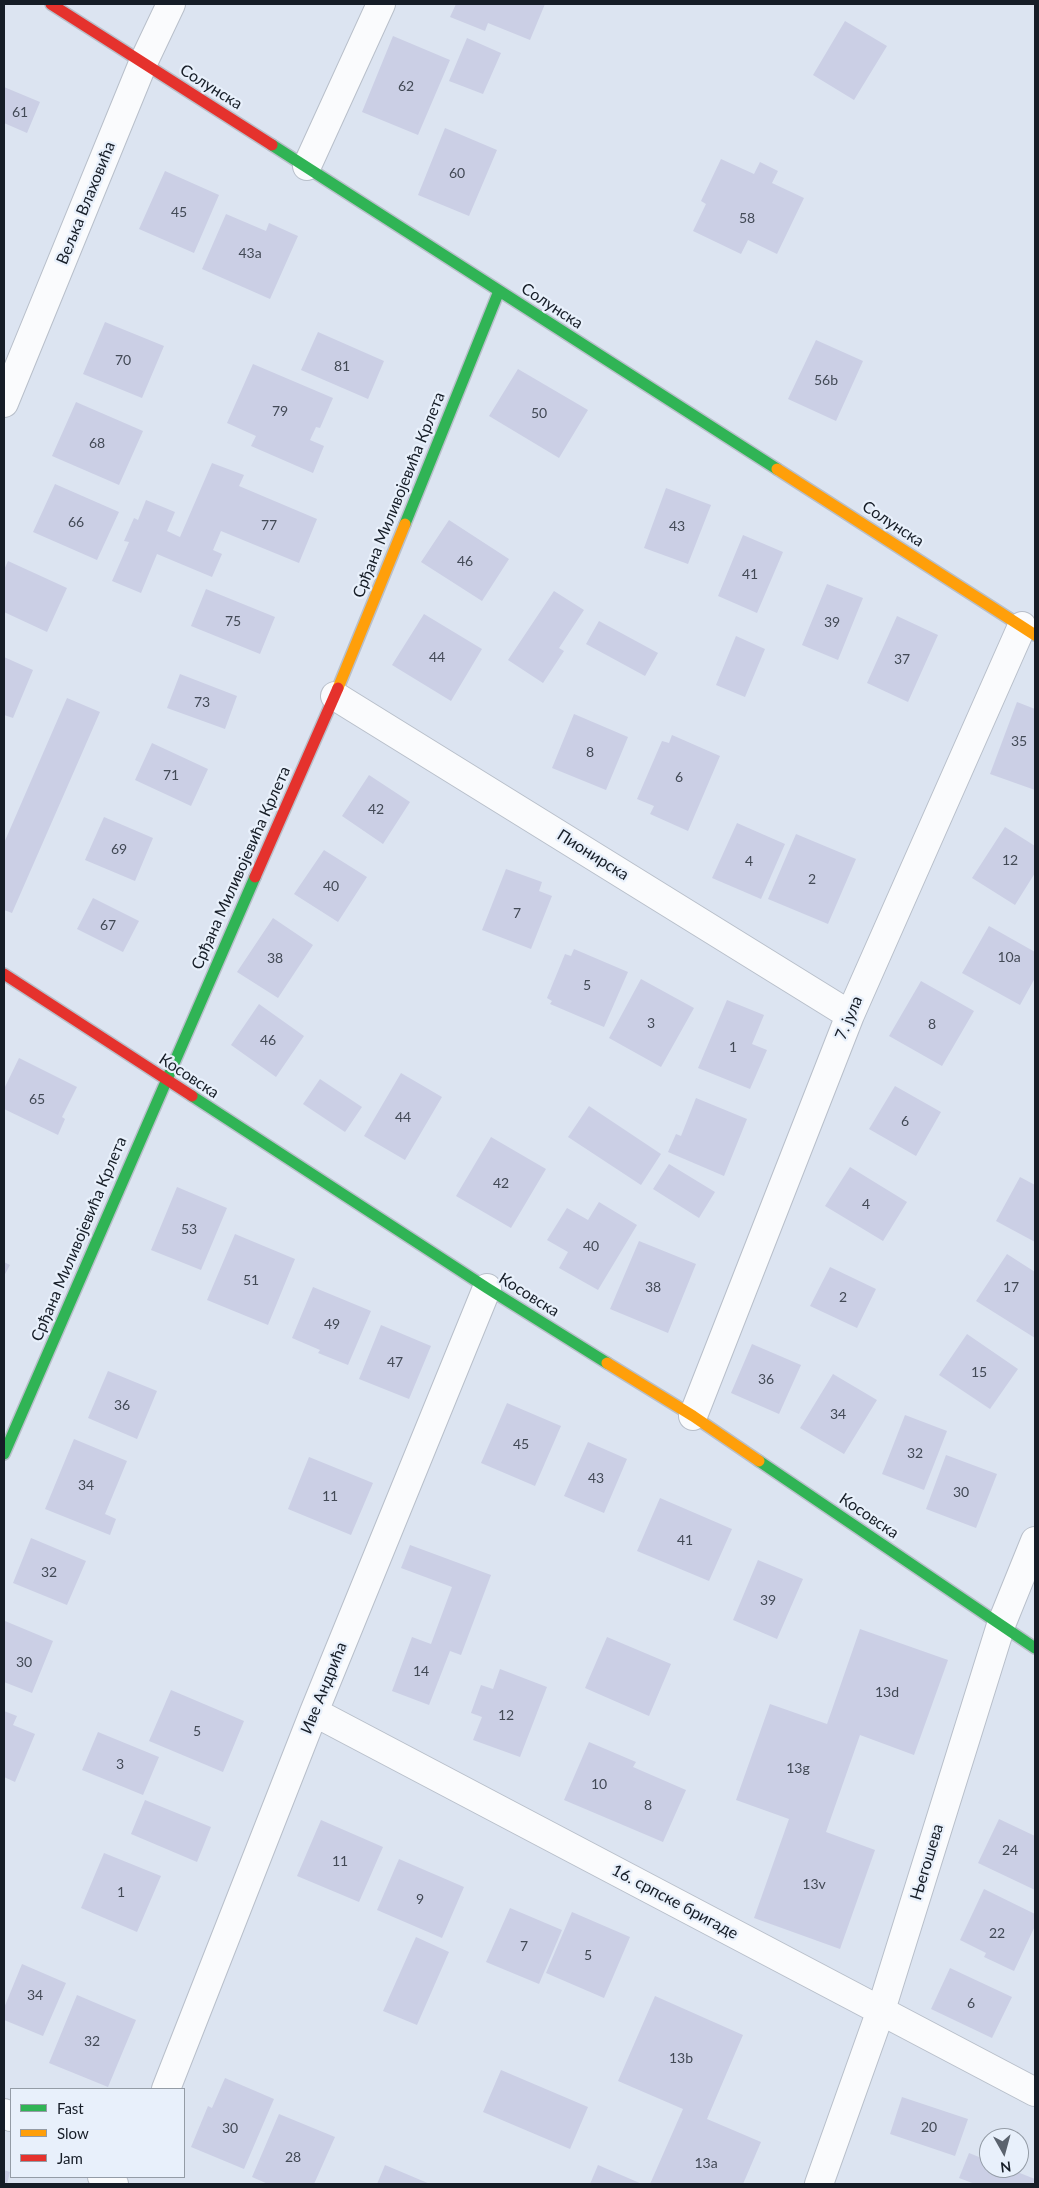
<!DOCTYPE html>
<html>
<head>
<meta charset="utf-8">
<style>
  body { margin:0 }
  #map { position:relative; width:1039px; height:2188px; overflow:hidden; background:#dce4f1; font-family:Lato,sans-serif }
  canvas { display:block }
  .frame { position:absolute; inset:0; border:5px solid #161d27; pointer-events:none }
  .legend { position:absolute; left:10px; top:2088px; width:175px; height:90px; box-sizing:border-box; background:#e8f0fb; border:1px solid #949ca6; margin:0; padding:6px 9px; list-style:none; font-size:15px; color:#161d27 }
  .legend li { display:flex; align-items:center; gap:10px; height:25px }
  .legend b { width:25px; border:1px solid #949ca6 }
  .north { position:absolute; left:979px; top:2128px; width:50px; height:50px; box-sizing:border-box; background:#e8f0fb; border:1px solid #949ca6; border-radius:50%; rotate:173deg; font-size:14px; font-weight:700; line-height:20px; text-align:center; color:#161d27 }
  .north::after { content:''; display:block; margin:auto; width:18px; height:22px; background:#5b636e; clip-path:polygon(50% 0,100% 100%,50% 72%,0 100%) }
</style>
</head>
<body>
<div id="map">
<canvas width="1039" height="2188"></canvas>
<div class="frame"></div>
<ul class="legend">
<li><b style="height:6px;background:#30b455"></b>Fast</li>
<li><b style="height:6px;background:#ff9f0a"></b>Slow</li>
<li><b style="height:6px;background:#e5322d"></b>Jam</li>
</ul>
<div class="north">N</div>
</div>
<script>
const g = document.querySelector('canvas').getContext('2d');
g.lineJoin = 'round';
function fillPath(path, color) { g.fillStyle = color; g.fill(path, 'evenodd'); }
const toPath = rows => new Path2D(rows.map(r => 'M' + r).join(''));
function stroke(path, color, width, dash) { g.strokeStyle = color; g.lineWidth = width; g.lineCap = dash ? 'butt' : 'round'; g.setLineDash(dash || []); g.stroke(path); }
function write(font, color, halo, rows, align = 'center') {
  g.font = font + ' Lato,sans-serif'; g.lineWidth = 4.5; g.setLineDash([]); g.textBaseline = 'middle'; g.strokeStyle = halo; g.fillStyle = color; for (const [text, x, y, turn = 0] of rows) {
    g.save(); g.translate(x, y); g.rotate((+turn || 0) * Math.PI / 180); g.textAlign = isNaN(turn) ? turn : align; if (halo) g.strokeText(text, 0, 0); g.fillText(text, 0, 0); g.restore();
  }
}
const building = toPath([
  [456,4,545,4,530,40,488,23,485,31,450,17],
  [845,21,887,46,854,100,813,75],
  [393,36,450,60,418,135,362,112],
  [467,38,501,53,483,94,449,81],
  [4,87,40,102,27,133,4,123],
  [445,128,497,150,469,216,418,195],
  [721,159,754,174,760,162,778,171,772,183,804,198,777,254,748,240,741,254,693,231,706,204,701,201],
  [165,171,219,195,194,253,139,229],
  [226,214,266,231,269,223,298,236,270,299,202,269],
  [105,322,164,346,142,398,83,374],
  [318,332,384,361,368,399,301,370],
  [816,340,863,361,836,421,788,399],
  [253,364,333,398,320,428,316,427,310,440,324,446,313,473,251,446,256,436,227,423],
  [518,369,588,410,559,458,489,416],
  [76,402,143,431,119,485,52,456],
  [212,463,244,475,239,486,317,519,299,563,221,531,213,550,222,554,212,577,157,554,141,593,112,581,129,542,124,541,134,518,138,520,146,500,175,512,167,531,180,537],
  [55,484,119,512,97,560,33,532],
  [666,488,711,505,688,564,644,548],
  [449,520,509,559,482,601,421,562],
  [743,535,783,552,757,613,718,596],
  [8,561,67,588,47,632,4,612,4,570],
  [827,584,863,598,838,660,802,645],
  [206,589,275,617,260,654,191,626],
  [554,591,584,610,559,648,564,651,543,683,508,660],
  [424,614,482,649,451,701,392,665],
  [897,616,938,635,908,702,867,683],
  [599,621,658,653,645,676,586,644],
  [736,636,765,649,745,697,716,685],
  [4,657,33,670,13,718,4,715],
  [180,674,237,696,225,729,167,708],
  [67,698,100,712,12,913,4,910,4,843],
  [1017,702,1035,709,1035,790,990,774],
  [574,714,628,737,606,790,552,768],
  [672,735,720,756,688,831,650,814,654,806,637,799,662,741,669,743],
  [152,743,208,769,191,806,135,780],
  [369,775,410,802,383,844,342,816],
  [104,817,153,838,135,881,85,860],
  [737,823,785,844,761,899,712,878],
  [1005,827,1035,846,1035,873,1015,905,972,878],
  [796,834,856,859,828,924,768,899],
  [324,850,367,877,338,922,294,894],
  [506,869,542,882,539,891,552,896,531,949,482,930],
  [93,898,139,921,123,952,77,929],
  [273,918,313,945,278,998,237,972],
  [989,926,1035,952,1035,978,1020,1005,962,973],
  [574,949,628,972,604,1027,550,1004,552,1001,547,998,565,954,571,956],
  [641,979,694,1008,661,1067,609,1038],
  [921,981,974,1011,942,1066,889,1036],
  [727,1000,764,1015,752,1044,767,1050,750,1089,698,1068],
  [259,1004,304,1036,276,1077,231,1045],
  [19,1058,77,1087,62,1117,65,1119,58,1135,4,1109,4,1089],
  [401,1073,442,1097,405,1160,364,1136],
  [320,1079,362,1107,345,1132,303,1104],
  [895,1086,941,1112,916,1156,869,1129],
  [696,1098,747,1119,724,1176,668,1152,676,1134,681,1136],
  [589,1106,661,1154,641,1185,568,1137],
  [491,1137,546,1169,511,1228,456,1196],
  [669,1164,715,1192,699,1218,653,1189],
  [850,1167,907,1202,883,1241,825,1206],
  [1020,1177,1035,1185,1035,1242,996,1221],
  [177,1187,227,1208,201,1270,151,1250],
  [599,1202,637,1225,598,1290,559,1268,568,1252,547,1240,567,1208,588,1220],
  [235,1234,295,1259,268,1325,207,1300],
  [639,1241,696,1264,668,1333,610,1309],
  [1007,1254,1035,1272,1035,1338,976,1301],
  [4,1262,10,1265,4,1276],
  [830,1267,876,1289,857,1328,810,1306],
  [313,1287,371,1311,348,1365,318,1353,320,1350,292,1338],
  [381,1325,431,1346,409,1399,359,1379],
  [967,1334,1018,1369,990,1409,939,1375],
  [752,1344,801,1365,779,1414,731,1393],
  [108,1371,157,1391,137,1439,88,1418],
  [833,1374,877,1400,844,1454,800,1428],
  [507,1403,561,1426,535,1486,481,1463],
  [905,1415,947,1431,924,1490,882,1474],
  [74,1439,127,1461,105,1514,116,1519,110,1535,45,1509],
  [588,1442,627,1459,604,1513,564,1496],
  [946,1455,997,1474,976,1528,926,1509],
  [309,1457,373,1483,351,1535,288,1509],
  [660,1498,732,1529,709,1581,637,1551],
  [31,1538,86,1561,67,1605,13,1583],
  [410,1545,491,1575,461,1655,450,1651,429,1705,392,1691,412,1637,431,1644,452,1587,401,1568],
  [758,1560,803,1579,777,1639,733,1620],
  [5,1621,53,1641,32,1693,4,1682],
  [860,1629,948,1660,914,1755,860,1735,826,1832,875,1850,840,1949,754,1918,789,1819,736,1800,770,1704,827,1724],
  [607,1637,671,1664,649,1716,585,1688],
  [500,1669,547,1687,520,1757,473,1740,482,1717,471,1713,481,1685,493,1689],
  [171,1690,244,1721,223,1772,149,1741],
  [4,1711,17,1716,13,1725,35,1734,15,1782,4,1777],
  [98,1732,159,1757,143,1795,82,1770],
  [589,1742,636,1762,633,1767,686,1790,663,1842,564,1800],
  [145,1800,211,1827,197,1862,131,1834],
  [999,1819,1035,1836,1035,1890,978,1863],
  [321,1820,383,1847,359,1902,297,1876],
  [104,1853,161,1876,137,1932,81,1908],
  [399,1859,464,1887,442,1938,377,1910],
  [984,1889,1035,1914,1035,1926,1014,1971,984,1957,986,1953,960,1940],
  [510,1908,562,1930,539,1984,486,1962],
  [572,1912,630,1937,604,1998,546,1973],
  [416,1937,449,1952,417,2025,383,2011],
  [22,1964,66,1983,43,2036,4,2020,4,2008],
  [950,1968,1012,1997,992,2038,931,2009],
  [77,1995,136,2020,108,2087,49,2063],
  [655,1996,743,2035,707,2119,761,2142,743,2184,650,2184,683,2109,618,2081],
  [501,2070,588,2107,570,2149,483,2112],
  [225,2078,274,2099,244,2169,191,2147,208,2106,212,2108],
  [902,2097,968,2119,955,2156,890,2134],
  [279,2114,335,2137,314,2184,268,2184,252,2177],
  [969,2153,989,2161,989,2168,1007,2168,1035,2179,1033,2184,975,2184,959,2178],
  [385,2165,430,2184,377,2184],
  [598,2165,642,2184,590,2184],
  [4,2170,10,2172,7,2184,4,2184]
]);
const street = toPath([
  [307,166,381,4],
  [4,403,143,63,171,4],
  [335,696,850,1015],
  [693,1416,850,1015,1022,626],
  [314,1712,1035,2092],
  [166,2089,314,1712,487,1288],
  [4,2113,11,2117],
  [102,2177,114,2184],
  [819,2184,881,2010,1001,1625,1035,1541]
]);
const fast = toPath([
  [272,145,777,469],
  [405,524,499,291],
  [192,1096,487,1288,607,1363],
  [4,1454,255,877],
  [759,1461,1035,1648]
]);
const slow = toPath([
  [777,469,1035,635],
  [338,688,405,524],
  [607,1363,693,1416,759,1461]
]);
const jam = toPath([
  [51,4,272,145],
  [255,877,338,688],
  [4,974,192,1096]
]);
const numberNames = [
  ["62",406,86],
  ["61",20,112],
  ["60",457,173],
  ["45",179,212],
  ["58",747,218],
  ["43a",250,253],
  ["70",123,360],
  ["81",342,366],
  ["56b",826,380],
  ["79",280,411],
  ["50",539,413],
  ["68",97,443],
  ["66",76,522],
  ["77",269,525],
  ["43",677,526],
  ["46",465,561],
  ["41",750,574],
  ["75",233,621],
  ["39",832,622],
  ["44",437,657],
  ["37",902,659],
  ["73",202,702],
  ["35",1019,741],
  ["8",590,752],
  ["71",171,775],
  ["6",679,777],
  ["42",376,809],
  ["69",119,849],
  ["12",1010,860],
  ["4",749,861],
  ["2",812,879],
  ["40",331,886],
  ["7",517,913],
  ["67",108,925],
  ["10a",1009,957],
  ["38",275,958],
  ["5",587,985],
  ["3",651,1023],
  ["8",932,1024],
  ["46",268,1040],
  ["1",733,1047],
  ["65",37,1099],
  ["44",403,1117],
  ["6",905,1121],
  ["42",501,1183],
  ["4",866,1204],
  ["53",189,1229],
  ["40",591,1246],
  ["51",251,1280],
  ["38",653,1287],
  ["17",1011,1287],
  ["2",843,1297],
  ["49",332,1324],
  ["47",395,1362],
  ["15",979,1372],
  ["36",766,1379],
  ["36",122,1405],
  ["34",838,1414],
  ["45",521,1444],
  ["32",915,1453],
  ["43",596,1478],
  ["34",86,1485],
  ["30",961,1492],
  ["11",330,1496],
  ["41",685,1540],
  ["32",49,1572],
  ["39",768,1600],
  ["30",24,1662],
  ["14",421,1671],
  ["13d",887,1692],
  ["12",506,1715],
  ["5",197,1731],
  ["3",120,1764],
  ["13g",798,1768],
  ["10",599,1784],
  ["8",648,1805],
  ["24",1010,1850],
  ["11",340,1861],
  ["13v",814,1884],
  ["1",121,1892],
  ["9",420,1899],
  ["22",997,1933],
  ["7",524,1946],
  ["5",588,1955],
  ["34",35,1995],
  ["6",971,2003],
  ["32",92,2041],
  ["13b",681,2058],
  ["20",929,2127],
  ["30",230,2128],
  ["28",293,2157],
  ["13a",706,2163]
];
const streetNames = [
  ["Солунска",211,87,32],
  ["Вељка Влаховића",86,203,-68],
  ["Солунска",552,306,33],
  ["Срђана Миливојевића Крлета",399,495,-68],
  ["Солунска",893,524,33],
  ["Пионирска",593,855,32],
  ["Срђана Миливојевића Крлета",241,868,-66],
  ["7. јула",849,1018,-67],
  ["Косовска",189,1076,33],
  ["Срђана Миливојевића Крлета",79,1239,-67],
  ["Косовска",529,1295,32],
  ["Косовска",869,1516,34],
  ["Иве Андрића",324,1688,-68],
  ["Његошева",927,1862,-73],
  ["16. српске бригаде",675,1902,28]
];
fillPath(building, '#cbcfe5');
stroke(street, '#b8bfca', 30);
stroke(fast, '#b8bfca', 14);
stroke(slow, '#b8bfca', 14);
stroke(jam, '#b8bfca', 14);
stroke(street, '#fafbfd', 28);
stroke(fast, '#30b455', 11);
stroke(slow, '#ff9f0a', 11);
stroke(jam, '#e5322d', 11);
write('14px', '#434a56', null, numberNames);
write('16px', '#161d27', '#e8f0fb', streetNames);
</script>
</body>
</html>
